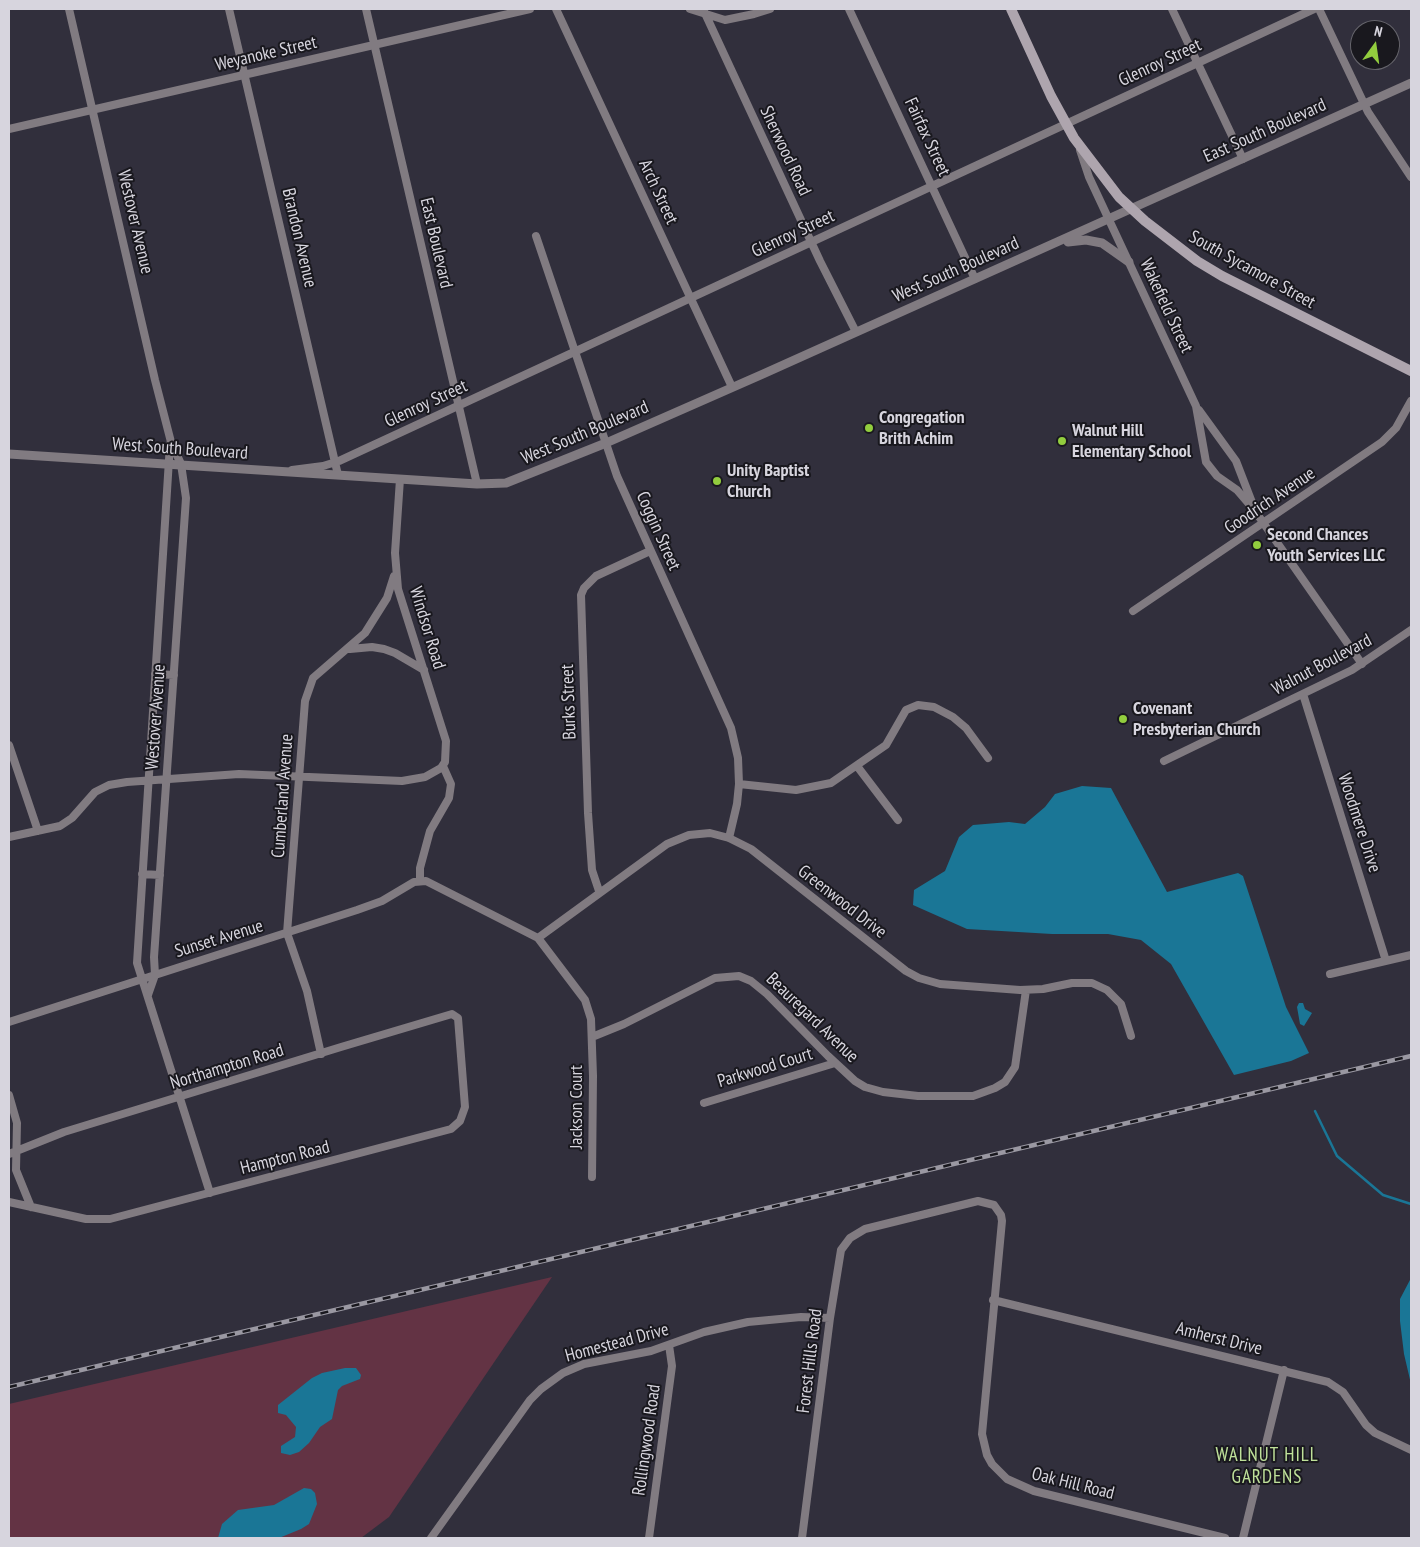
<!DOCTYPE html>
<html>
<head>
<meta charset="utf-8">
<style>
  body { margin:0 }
  #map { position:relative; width:1420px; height:1547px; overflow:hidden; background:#312f3c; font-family:"PT Sans Narrow",sans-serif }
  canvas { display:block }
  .frame { position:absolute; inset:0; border:10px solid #d7d5de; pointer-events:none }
  .north { position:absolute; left:1350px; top:20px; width:50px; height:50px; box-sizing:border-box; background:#19181e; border:1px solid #65646b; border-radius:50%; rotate:14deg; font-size:14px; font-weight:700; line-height:20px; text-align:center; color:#d7d5de }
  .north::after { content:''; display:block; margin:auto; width:18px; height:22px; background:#92cd3e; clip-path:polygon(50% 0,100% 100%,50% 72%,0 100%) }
</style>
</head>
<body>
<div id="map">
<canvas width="1420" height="1547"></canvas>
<div class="frame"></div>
<div class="north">N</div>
</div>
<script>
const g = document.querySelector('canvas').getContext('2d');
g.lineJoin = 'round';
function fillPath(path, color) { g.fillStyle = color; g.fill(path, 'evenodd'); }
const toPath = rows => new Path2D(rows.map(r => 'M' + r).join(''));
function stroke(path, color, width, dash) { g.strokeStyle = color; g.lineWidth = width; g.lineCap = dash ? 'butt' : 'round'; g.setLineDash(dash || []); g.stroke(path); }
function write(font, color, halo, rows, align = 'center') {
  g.font = font + ' "PT Sans Narrow",sans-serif'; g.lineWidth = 4; g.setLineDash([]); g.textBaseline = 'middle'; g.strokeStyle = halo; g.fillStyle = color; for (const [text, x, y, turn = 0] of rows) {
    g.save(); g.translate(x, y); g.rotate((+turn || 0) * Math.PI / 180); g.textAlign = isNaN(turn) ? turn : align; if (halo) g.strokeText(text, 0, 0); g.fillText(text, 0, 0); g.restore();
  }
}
const green = toPath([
  [552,1277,389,1517,361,1538,9,1538,9,1404]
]);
const water = toPath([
  [1082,786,1111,788,1167,892,1238,873,1243,876,1286,1007,1309,1053,1291,1061,1234,1075,1171,964,1141,940,1108,934,1052,934,967,929,913,905,914,890,945,871,959,837,973,825,1009,822,1025,824,1045,807,1055,794],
  [1303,1003,1305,1009,1312,1013,1304,1026,1300,1024,1297,1007,1299,1003],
  [1411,1278,1411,1384,1404,1354,1400,1321,1400,1299],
  [345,1368,356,1368,361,1375,360,1379,342,1386,338,1390,332,1419,320,1427,309,1443,299,1452,290,1455,281,1453,281,1446,295,1437,296,1427,286,1415,278,1413,278,1405,312,1378,322,1373],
  [304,1488,311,1489,315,1493,317,1504,309,1524,301,1529,279,1538,218,1538,222,1524,238,1510,274,1505]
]);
const stream = toPath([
  [1315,1111,1337,1156,1383,1195,1411,1204]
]);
const minor = toPath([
  [69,9,155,380,171,442,181,464,186,498,154,957,155,975,148,995],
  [229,9,338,475],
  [366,9,477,484],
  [556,9,732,387],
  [690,9,725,20,754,14,770,9],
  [703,9,820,261,856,332],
  [849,9,975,279],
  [1172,9,1243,159],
  [1319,9,1368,112,1411,177],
  [9,129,530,9],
  [1080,150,1089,177,1196,406,1206,462,1217,476,1237,490,1255,511,1362,664],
  [536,236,617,476,731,728,738,758,739,784,737,804,729,838],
  [1199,410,1236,461,1253,505],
  [170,444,137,963,210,1193],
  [292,470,323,466,339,461,1314,9],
  [1133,611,1382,442,1396,428,1411,401],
  [350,649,372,647,384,649,395,653,424,670],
  [155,674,174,675],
  [1303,694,1386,961],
  [9,745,38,831],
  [1164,761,1352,670,1411,630],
  [857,766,898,820],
  [739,784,796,790,831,783,886,745,906,710,918,705,934,707,953,717,966,728,988,758],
  [9,837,60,826,72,818,95,792,109,785,127,782,239,774,402,781,425,777,441,768,445,762,446,741,398,589,395,553,400,479],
  [142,874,160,875],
  [420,881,420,868,430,831,449,798,451,784,443,766],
  [599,891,592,870,588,813,581,595,584,588,596,576,650,551],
  [538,938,667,844,689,835,710,833,729,838,751,849,906,971,919,978,940,984,1020,990,1043,989,1072,983,1092,983,1107,990,1121,1004,1131,1036],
  [1330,974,1411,955],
  [9,1022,357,910,382,901,414,882,426,881,538,938,585,1000,591,1019,593,1076,592,1177],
  [592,1037,624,1024,715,978,739,976,751,981,767,994,828,1056,855,1081,865,1087,883,1092,918,1096,973,1096,995,1088,1005,1082,1015,1067,1026,990],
  [321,1054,307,991,287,933,305,701,313,678,365,633,387,598,394,576],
  [9,1095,17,1123,16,1170,31,1207],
  [704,1103,835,1063],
  [9,1154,64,1132,341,1047,452,1014,458,1018,465,1107,460,1121,451,1129,110,1219,86,1219,9,1202],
  [993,1300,1328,1382,1343,1392,1366,1425,1375,1433,1411,1450],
  [431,1538,530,1400,541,1389,563,1373,584,1364,651,1351,704,1332,748,1322,801,1317,830,1318],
  [649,1538,672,1366,669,1345],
  [802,1538,830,1318,841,1250,850,1238,865,1229,978,1201,994,1205,1001,1215,1002,1221,982,1434,987,1455,992,1464,1007,1479,1034,1491,1225,1538],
  [1243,1538,1284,1370]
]);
const tertiary = toPath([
  [1068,242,1086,240,1102,243,1129,262],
  [9,454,477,484,506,483,606,443,763,374,1411,83]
]);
const secondary = toPath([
  [1011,9,1051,96,1074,138,1119,197,1145,221,1197,261,1222,276,1411,371]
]);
const rail = toPath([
  [9,1387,1411,1056]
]);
const markers = [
  [869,428,5,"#92cd3e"],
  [1062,441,5,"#92cd3e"],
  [717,481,5,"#92cd3e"],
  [1257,545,5,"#92cd3e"],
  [1123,719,5,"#92cd3e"]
];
const streetNames = [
  ["Weyanoke Street",266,54,-13],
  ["Glenroy Street",1160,63,-25],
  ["East South Boulevard",1265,131,-24],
  ["Fairfax Street",927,137,65],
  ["Sherwood Road",785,151,65],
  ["Arch Street",658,192,65],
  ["Westover Avenue",135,222,77],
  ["Glenroy Street",793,234,-25],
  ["Brandon Avenue",299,238,77],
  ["East Boulevard",436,243,77],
  ["West South Boulevard",956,270,-24],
  ["South Sycamore Street",1252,270,29],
  ["Wakefield Street",1166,306,65],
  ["Glenroy Street",426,404,-25],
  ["West South Boulevard",585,433,-23],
  ["West South Boulevard",180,449,4],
  ["Goodrich Avenue",1270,501,-34],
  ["Coggin Street",658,531,66],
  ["Windsor Road",427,628,73],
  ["Walnut Boulevard",1322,665,-28],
  ["Burks Street",569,702,-92],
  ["Westover Avenue",156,717,-86],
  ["Cumberland Avenue",283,796,-86],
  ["Woodmere Drive",1359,823,72],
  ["Greenwood Drive",842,902,38],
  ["Sunset Avenue",219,939,-17],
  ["Beauregard Avenue",812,1018,44],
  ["Northampton Road",227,1067,-17],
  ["Parkwood Court",765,1068,-17],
  ["Jackson Court",577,1107,-90],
  ["Hampton Road",285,1158,-14],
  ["Amherst Drive",1219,1339,14],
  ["Homestead Drive",617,1343,-15],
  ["Forest Hills Road",810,1361,-83],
  ["Rollingwood Road",647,1440,-82],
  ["Oak Hill Road",1073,1484,14]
];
const poiNames = [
  ["Congregation",879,418],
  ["Brith Achim",879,439],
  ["Walnut Hill",1072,431],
  ["Elementary School",1072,452],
  ["Unity Baptist",727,471],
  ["Church",727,492],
  ["Second Chances",1267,535],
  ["Youth Services LLC",1267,556],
  ["Covenant",1133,709],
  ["Presbyterian Church",1133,730]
];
const neighbourhoodNames = [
  ["WALNUT HILL",1267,1456],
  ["GARDENS",1267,1478]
];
fillPath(green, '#633344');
fillPath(water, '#1a7696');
stroke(stream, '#1a7696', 2.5);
stroke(minor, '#817b81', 8);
stroke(tertiary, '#817b81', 9);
stroke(secondary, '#aea5ae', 10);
stroke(rail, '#9a98a2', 4.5);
stroke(rail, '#19181e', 2.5, [8]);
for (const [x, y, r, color] of markers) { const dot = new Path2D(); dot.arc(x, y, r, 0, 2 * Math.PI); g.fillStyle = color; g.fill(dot); stroke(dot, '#19181e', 2); }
write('18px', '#d7d5de', '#19181e', streetNames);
write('bold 18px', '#d7d5de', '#19181e', poiNames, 'left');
g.letterSpacing = '1px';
write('19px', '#bfe19a', '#19181e', neighbourhoodNames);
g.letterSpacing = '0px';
</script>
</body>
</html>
